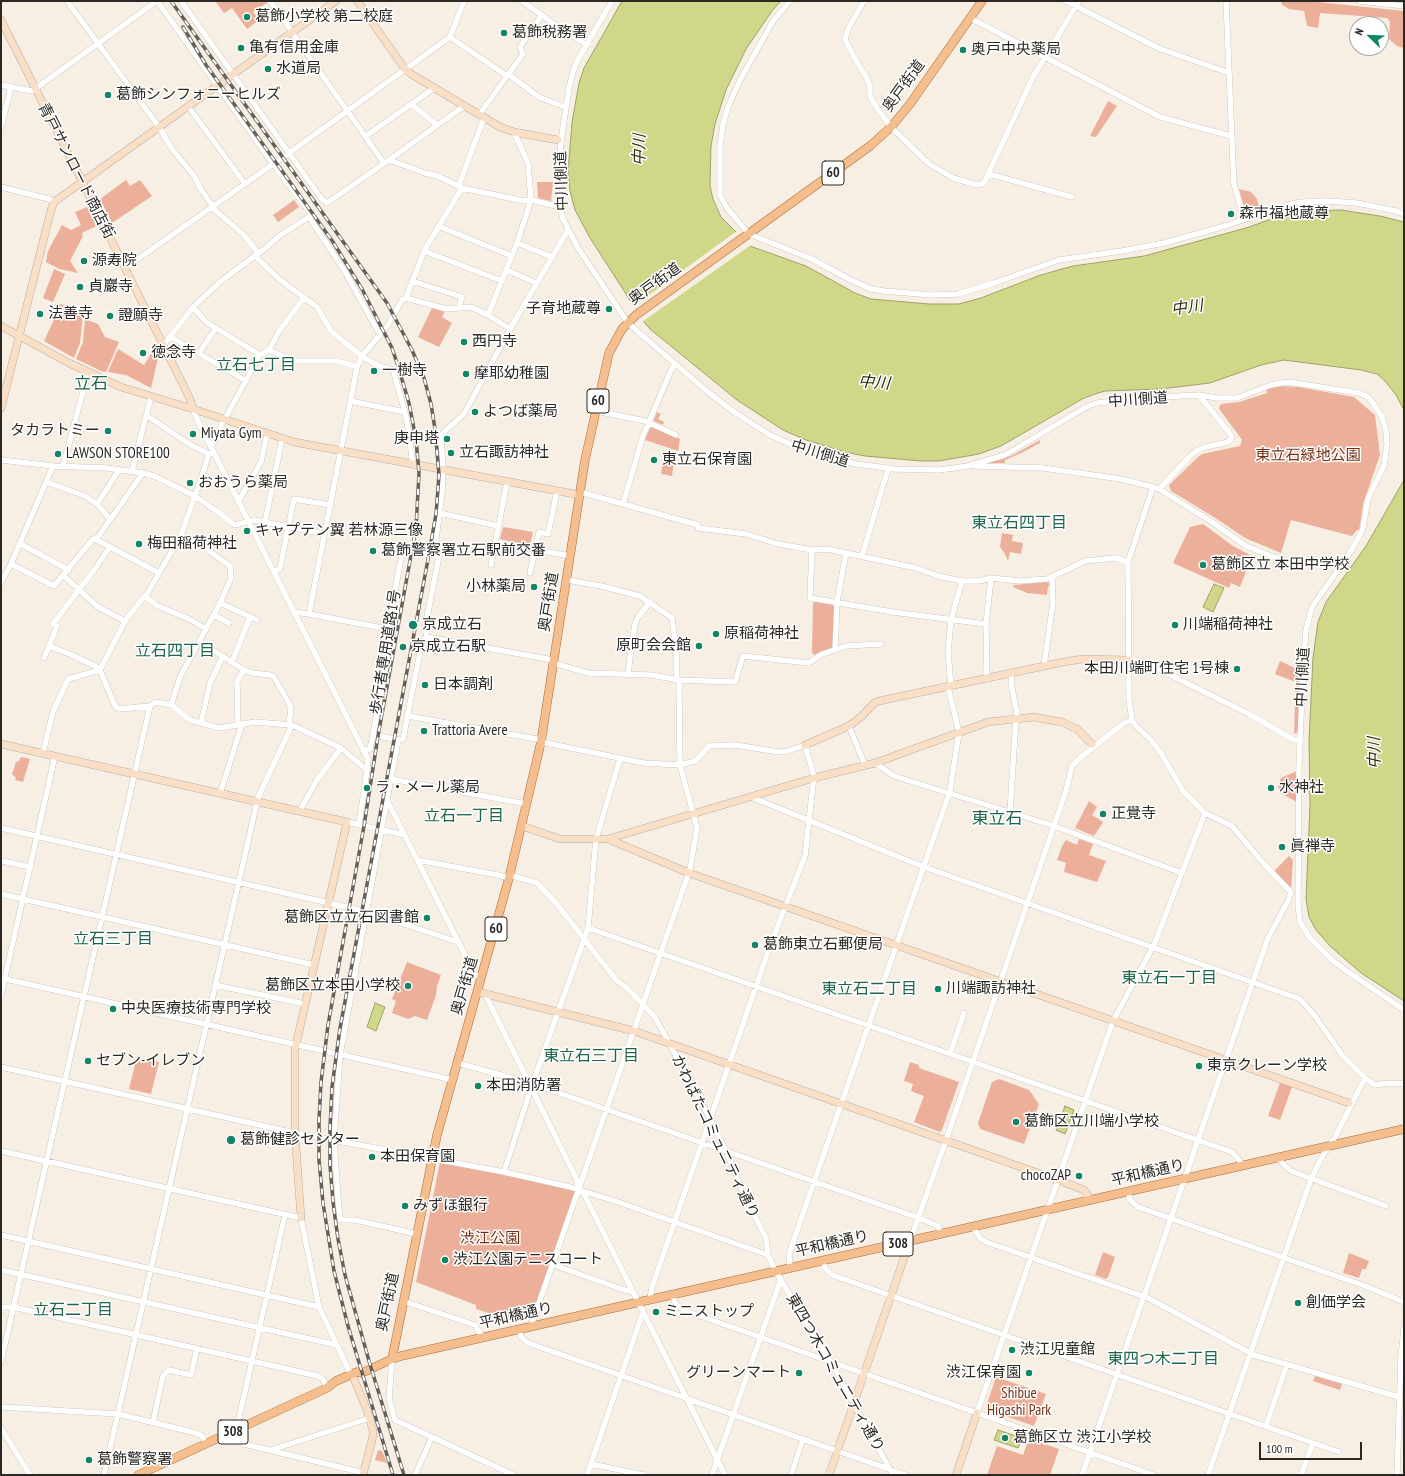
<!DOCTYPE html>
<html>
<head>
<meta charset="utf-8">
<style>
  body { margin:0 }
  #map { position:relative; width:1405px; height:1476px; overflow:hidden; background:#f8efe4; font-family:"PT Sans Narrow",sans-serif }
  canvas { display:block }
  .frame { position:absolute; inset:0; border:2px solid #2b2824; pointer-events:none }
  .north { position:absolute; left:1349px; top:16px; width:40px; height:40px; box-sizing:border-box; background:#fff; border:1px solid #aaa9a7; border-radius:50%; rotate:293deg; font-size:11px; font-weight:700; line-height:16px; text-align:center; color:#2b2824 }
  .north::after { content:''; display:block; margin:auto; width:14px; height:18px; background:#128564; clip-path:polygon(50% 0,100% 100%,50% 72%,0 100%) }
  .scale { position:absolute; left:1259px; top:1442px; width:103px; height:18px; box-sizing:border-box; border:2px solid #2b2824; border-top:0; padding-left:5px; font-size:12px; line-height:14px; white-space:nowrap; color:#2b2824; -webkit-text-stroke:3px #fff; paint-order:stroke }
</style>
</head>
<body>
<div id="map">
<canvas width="1405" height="1476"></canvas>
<div class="frame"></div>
<div class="north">N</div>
<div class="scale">100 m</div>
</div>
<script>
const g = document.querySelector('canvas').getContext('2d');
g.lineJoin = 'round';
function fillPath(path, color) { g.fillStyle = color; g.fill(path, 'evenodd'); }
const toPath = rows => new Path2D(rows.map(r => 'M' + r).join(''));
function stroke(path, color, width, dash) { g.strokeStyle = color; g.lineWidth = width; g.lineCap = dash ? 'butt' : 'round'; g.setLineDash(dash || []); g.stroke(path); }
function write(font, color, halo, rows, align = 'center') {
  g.font = font + ' "PT Sans Narrow","Noto Sans JP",sans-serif'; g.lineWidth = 3; g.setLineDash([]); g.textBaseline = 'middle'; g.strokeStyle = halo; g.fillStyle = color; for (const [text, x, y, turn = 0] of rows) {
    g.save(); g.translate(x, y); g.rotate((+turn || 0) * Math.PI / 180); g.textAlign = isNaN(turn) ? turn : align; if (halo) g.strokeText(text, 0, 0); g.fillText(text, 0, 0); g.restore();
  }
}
const green = toPath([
  [215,1,266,1,267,3,253,12,259,20,247,29,232,8,224,13],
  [1282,1,1308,1,1404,11,1404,48,1397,46,1389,39,1390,22,1387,18,1320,13,1318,28,1307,26,1304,11,1289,9,1281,4],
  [1108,101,1117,106,1096,137,1090,136],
  [126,180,130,186,140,180,152,196,112,223,100,199],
  [537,182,553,182,551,201,538,198],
  [1239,189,1251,192,1257,199,1259,207,1245,210],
  [294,200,299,207,278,222,273,215],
  [87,207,96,226,82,233,83,236,70,261,78,273,59,269,46,262,48,251,62,225,71,230,81,225,75,212],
  [54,269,65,274,53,302,43,298],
  [55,304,60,304,83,314,80,343,74,358,44,341,57,313],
  [433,306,445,311,442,317,452,323,439,347,418,337],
  [85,319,98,324,105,337,119,342,106,372,101,371,76,359,83,342],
  [118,349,144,365,152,352,158,358,151,388,126,375,108,372],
  [1278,386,1298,387,1354,397,1375,415,1380,455,1363,504,1360,525,1359,530,1357,530,1352,536,1291,520,1281,553,1245,538,1217,519,1171,491,1169,485,1198,457,1202,454,1240,446,1242,440,1220,410,1219,408,1221,404,1239,402,1267,393,1266,390],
  [657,412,661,414,658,419,664,422,663,425,654,421,654,420],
  [652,427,680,439,678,451,645,440,650,428],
  [1040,440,1040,443,1021,453,1005,460,1005,463,984,463,1011,456],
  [669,460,674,461,672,476,661,474,663,461,668,462],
  [1203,524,1233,546,1252,556,1240,587,1231,583,1229,588,1173,563,1190,527],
  [503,527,533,532,530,545,500,539],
  [1002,533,1013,535,1012,541,1023,543,1021,554,1010,552,1008,561,1004,552,1000,547],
  [1046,582,1049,583,1050,585,1048,586,1047,595,1027,593,1013,587,1014,585],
  [815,601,832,604,834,607,833,645,832,648,821,651,815,655,812,653,813,603],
  [1280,661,1297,669,1301,674,1298,732,1294,734,1296,673,1295,681,1293,681,1275,674],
  [21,757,30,759,23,782,15,780,16,778,12,774,16,762,19,761],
  [1297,771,1297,802,1282,794,1279,791,1278,785,1281,778],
  [1089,801,1097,807,1092,815,1103,822,1094,836,1075,828],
  [1079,839,1093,844,1089,855,1106,861,1097,882,1064,872,1066,863,1057,860,1062,846,1066,840,1077,845],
  [1289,856,1293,860,1291,889,1274,871],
  [407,962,441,975,437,986,436,995,427,1020,415,1016,408,1019,392,1013,396,1001,392,999],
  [137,1057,159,1062,151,1094,129,1089],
  [910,1062,919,1065,919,1068,959,1082,942,1130,940,1132,914,1122,924,1096,911,1091,913,1084,904,1081],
  [999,1079,1029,1090,1039,1104,1024,1144,980,1129,978,1123,992,1082],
  [1280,1083,1292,1087,1280,1120,1268,1116],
  [440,1162,576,1190,532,1314,528,1317,499,1323,498,1316,476,1309,476,1305,416,1282],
  [1103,1252,1115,1257,1108,1277,1106,1279,1095,1275],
  [1349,1253,1369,1261,1366,1269,1362,1269,1359,1278,1343,1273],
  [1315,1376,1342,1384,1340,1390,1313,1381],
  [996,1377,1046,1394,1034,1426,988,1410,986,1407],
  [1029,1439,1059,1449,1050,1475,987,1475,997,1446,1023,1455],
  [378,1450,382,1451,387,1463,375,1460]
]);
const water = toPath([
  [622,1,781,1,772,11,746,49,726,90,715,124,711,146,710,186,713,199,721,217,750,246,806,266,855,293,871,299,929,304,959,304,981,298,1038,276,1058,270,1073,266,1144,256,1246,228,1274,218,1307,211,1341,210,1380,216,1404,222,1404,410,1396,395,1385,381,1377,374,1361,370,1284,360,1261,365,1210,383,1161,389,1105,391,1095,394,1084,398,1001,446,979,454,939,461,921,461,865,456,845,452,806,440,783,430,737,400,650,329,644,322,590,238,575,210,570,191,568,172,572,122,579,83,584,68,622,1],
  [1404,480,1404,1001,1361,973,1330,946,1316,930,1309,917,1306,899,1310,805,1309,740,1313,658,1318,622,1326,602,1366,546,1404,480],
  [1214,584,1224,588,1213,612,1203,607,1214,584],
  [375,1003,385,1007,376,1031,367,1027,375,1003],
  [1065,1106,1074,1110,1065,1134,1056,1130,1065,1106],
  [998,1430,1022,1438,1018,1448,994,1440,998,1430]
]);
const pier = toPath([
  [737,231,751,245,642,322,632,307]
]);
const street = toPath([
  [67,1,159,127,172,149,195,177,200,188,216,211,244,235,258,253],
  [157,1,273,164,312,215,279,236,267,247,221,281,193,307,163,346],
  [181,1,321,198,327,203,389,160,464,106],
  [270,1,384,163],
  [522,1,554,24,587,45],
  [612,1,577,61,573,72,569,88,561,141,559,170,560,207,563,219,578,248,628,323,708,392,734,412,770,435,804,450,856,464,894,469,939,470,968,466,1005,455,1088,406,1097,403,1141,398,1199,395,1217,398,1237,398,1271,385,1288,382,1359,393,1368,397,1373,403,1382,417,1386,431,1387,444,1384,466,1368,498,1363,528,1360,535,1349,554,1312,607,1306,630,1303,669,1299,766,1298,904,1300,922,1310,938,1332,960,1348,972,1404,1010],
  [790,1,773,21,740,80,728,107,723,124,720,147,720,195,727,208,749,234,812,259,849,279,871,289,884,291,932,295,958,294,994,283,1059,260,1122,251,1164,243,1225,226,1291,204,1302,202,1327,201,1357,203,1396,211,1404,214],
  [864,1,848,29,845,39,854,57,868,80,870,87,870,96,877,108,891,127,928,163,953,178,977,185,982,184,985,181,1033,77,1079,1],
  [1066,1,1158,48,1229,73],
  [1226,1,1233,164,1234,184,1244,219],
  [1359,1,1404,6],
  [970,18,1160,117,1231,136],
  [450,37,507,76],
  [508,74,539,97,565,107],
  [1,85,32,91,157,1],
  [411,104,437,125],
  [188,106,245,184],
  [479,115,523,54,520,47,542,15],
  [1,127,11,87],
  [366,136,434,88],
  [389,160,425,173,438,176,462,188,524,201,531,200,560,207],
  [989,174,1072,197],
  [459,185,484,118],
  [1,187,49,199,54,202],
  [309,217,344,270,380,335],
  [438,226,512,256],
  [517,243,552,257],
  [424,251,502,281],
  [255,256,279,279,317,307,331,331,364,358,382,367,393,370,405,412,409,434,413,465],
  [125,268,289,153,450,37,464,1],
  [507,270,536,283],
  [412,281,462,297,459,307],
  [406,298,446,309,471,307,488,315,510,329],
  [193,307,206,322,260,355,269,350,294,361,337,361,357,367],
  [488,315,517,243,531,200,528,163,514,132],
  [171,337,246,381],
  [269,350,279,331,304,298],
  [199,353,216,328],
  [350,401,405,412],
  [193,409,196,417,368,759,367,770,359,825],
  [596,411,645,421,676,435],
  [146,415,189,444,209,454],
  [211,448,222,424,260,355],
  [214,452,209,454,195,496,218,512,232,523,235,525,254,520,325,534],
  [1,460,53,466,106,468,143,473,154,476,195,496,181,535,147,594,142,599,125,621,100,670,99,668,72,655,49,646,57,626,53,624,94,570,110,547],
  [63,466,88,373],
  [974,466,1043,468,1121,479,1153,487,1159,489,1212,522,1246,546,1274,557,1295,563],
  [132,471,151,397],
  [46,482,85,496,97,504,110,519],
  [1159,489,1190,456,1198,450,1206,447,1228,442,1232,438,1231,435,1199,395],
  [580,492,698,525,698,528,746,534,778,544,812,550,827,549,916,568,938,576,962,581,980,581,991,578,1020,581,1047,579,1085,561,1115,558,1128,562],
  [238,502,261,462,267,434],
  [97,504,119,470],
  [623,504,643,436,672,368,675,364],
  [440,513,498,526],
  [265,522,282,439],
  [95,539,159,573],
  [495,542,570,556],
  [19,543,69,570],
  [812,550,810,598,892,612,986,624],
  [434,555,442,492,443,470,441,437,443,433,464,414,510,329,568,230],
  [862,556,888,469],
  [11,564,54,586,93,539,98,537,143,473],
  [491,565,507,482],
  [274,572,280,568,294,499,330,505],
  [530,573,539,532,548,534,557,491],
  [64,576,98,607,125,621],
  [567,580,601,586,640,596,672,618,676,648,677,679],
  [1,582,11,564,53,466],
  [145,596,156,605,189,619,206,629],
  [220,603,257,620],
  [294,612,309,614,357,367,362,356,388,325,402,300,406,298,424,251,462,188],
  [309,614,388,629],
  [214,615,229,623],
  [427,637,553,660],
  [200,642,244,670,252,673,270,675,274,677,289,703,291,708,289,725],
  [835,649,837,602,846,553],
  [44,658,49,646],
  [1129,660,1137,660,1146,663,1249,714,1294,740,1300,740],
  [232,662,250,617],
  [553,663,588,673,651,675,679,680,735,682,743,656,809,663,820,655,846,646,881,644],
  [1044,666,1053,603,1052,577],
  [1011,672,1012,688,1018,719],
  [628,674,631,649,635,624,638,617,650,602],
  [987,679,986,624,991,578],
  [951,686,948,652,951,620,962,581],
  [171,705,180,677,220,603,231,578,230,566,209,551,181,535],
  [408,716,542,740],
  [201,723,210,683,223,656],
  [238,725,237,681,244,670],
  [849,726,865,765],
  [373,735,400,740,403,739,422,642,427,637],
  [398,740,340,1055,334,1140,338,1198,340,1220,355,1220,417,1234],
  [541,742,644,763,680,765,695,761,709,746,735,745,779,752,788,751,805,745,814,776,805,856,770,946,652,1287,650,1299],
  [363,751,370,749,373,735,392,633,391,630,388,629,403,548,439,556,425,628,427,637],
  [43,753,53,712,68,679,100,670,115,706,119,709,150,706,156,702,171,705,190,720,219,728,255,722,292,725,341,748,367,770],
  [875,763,894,776,1054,826,1182,873],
  [391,779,527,804],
  [220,794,242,724],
  [751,797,924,867,1300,999,1315,1016,1342,1055,1365,1078,1375,1085,1390,1083,1404,1084],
  [387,800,475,975,482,977],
  [256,802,292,725],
  [299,812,317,780,341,748],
  [1010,812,1016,719],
  [347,822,405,835],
  [1,828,368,912,458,942],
  [417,860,498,875,509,878],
  [1,861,31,867],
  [510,875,537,883,556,903,617,981,626,987,655,1017,710,1119,726,1151,742,1190,766,1238,768,1255,776,1272,831,1362,893,1475],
  [1,894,314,965],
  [588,928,1232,1152,1243,1165],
  [1,978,453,1080],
  [215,985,305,1004],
  [485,994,576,1178,579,1189,585,1196,725,1475],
  [1,995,55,756],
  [950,1054,964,1013],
  [458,1063,533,1084,919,1218,938,1226,941,1234],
  [1,1067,295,1133,504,1172,570,1187,618,1202,768,1255],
  [1,1151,301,1218,319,1307,351,1375],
  [1278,1157,1283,1164,1291,1171,1386,1206],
  [504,1172,531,1088,588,928,596,839,620,759],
  [1128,1192,1130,1200,1138,1207,1365,1286,1404,1302],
  [973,1227,980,1238,986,1242,1148,1298,1254,1355,1399,1397],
  [1,1235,319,1307],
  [910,1241,946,1140,1066,791,1072,766,1081,757,1124,723,1132,720],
  [823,1261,825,1268,832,1275,1339,1452],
  [554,1265,624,1290,632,1291],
  [790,1268,789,1254,950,791,959,732,948,687],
  [1,1270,337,1345],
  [673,1295,675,1303,683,1310,977,1413,1113,1021,1154,945,1205,813],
  [403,1301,475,1325,483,1338],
  [1,1307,13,1307,318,1376,323,1379,327,1388],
  [531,1326,690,869,697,828,680,765,679,680],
  [519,1329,521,1337,528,1343,906,1475],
  [392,1359,389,1399,395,1420,514,1475],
  [1,1362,150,706],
  [1,1407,118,1414,196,1433,202,1436,206,1444],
  [977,1413,1154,1475],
  [153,1422,163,1376,169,1370,191,1375,197,1348],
  [1266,1426,1287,1364],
  [1,1428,30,1475],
  [235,1431,239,1440,244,1444,364,1473],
  [236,1431,285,1215],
  [271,1450,370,1418],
  [591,1464,644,1475],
  [104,1475,257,802],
  [415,1475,432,1437],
  [587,1475,643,1312],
  [712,1475,781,1279],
  [791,1475,803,1439],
  [1082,1475,1268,938,1289,899,1291,892,1264,864,1232,826,1205,813,1183,791,1161,753,1151,740,1135,725,1132,720,1129,699,1128,562,1153,487],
  [1208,1475,1311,1179,1322,1157,1335,1137,1365,1078],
  [1301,1475,1313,1443],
  [1397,1475,1401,1356,1404,1328]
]);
const secondary = toPath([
  [357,1,405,69,411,74,500,127,514,132,558,140],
  [1,20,78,173,190,399,193,409],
  [1,326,69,363,121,387,193,409,294,442,580,495],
  [1,408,51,210,54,202,336,1],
  [1,744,347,822,295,1049,295,1133,301,1218],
  [805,745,849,726,862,716,874,703,879,701,1063,662,1083,659,1129,660],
  [522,826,560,839,608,839,689,873,1349,1103],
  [608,839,814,778,875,763,988,722,1034,717,1050,720,1062,722,1077,729,1092,744],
  [478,992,634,1031,1058,1180,1084,1190,1087,1193,1089,1200],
  [354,1379,367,1410,373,1431,373,1436,363,1475],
  [829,1475,910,1241],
  [956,1475,977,1413]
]);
const primary = toPath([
  [392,1359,437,1135,509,878,541,742,585,460,609,353,622,329,636,315,848,162,870,146,891,127,910,104,982,1],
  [138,1475,327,1388,336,1381,357,1372,362,1373,392,1359,401,1356,1404,1129]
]);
const rail = toPath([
  [171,1,387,303,412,350,424,378,431,404,435,429,439,475,436,514,429,554,340,1028,332,1087,330,1128,330,1165,333,1202,338,1239,345,1275,369,1361,404,1475],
  [183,27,206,65,333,242,362,289,392,348,398,366,409,403,416,439,419,473,416,528,378,736,364,826,328,1025,321,1082,319,1120,319,1160,323,1203,334,1271,348,1326,393,1475]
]);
const markers = [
  [247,17,4,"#128564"],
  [504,33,4,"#128564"],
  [241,48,4,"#128564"],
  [963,50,4,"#128564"],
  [268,69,4,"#128564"],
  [108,95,4,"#128564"],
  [1231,214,4,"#128564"],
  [84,261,4,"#128564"],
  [80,287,4,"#128564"],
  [609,309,4,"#128564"],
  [40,314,4,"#128564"],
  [110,316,4,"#128564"],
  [464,342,4,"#128564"],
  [143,353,4,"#128564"],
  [374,371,4,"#128564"],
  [466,374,4,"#128564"],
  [475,412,4,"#128564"],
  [108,431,4,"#128564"],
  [193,434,4,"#128564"],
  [447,439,4,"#128564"],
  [451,453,4,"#128564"],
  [58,454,4,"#128564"],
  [654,460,4,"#128564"],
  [190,483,4,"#128564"],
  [247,531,4,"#128564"],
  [139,544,4,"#128564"],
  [373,551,4,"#128564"],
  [1203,565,4,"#128564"],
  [534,587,4,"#128564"],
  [413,625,5,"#128564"],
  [1175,625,4,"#128564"],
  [716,634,4,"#128564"],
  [699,646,4,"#128564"],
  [403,647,4,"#128564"],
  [1237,669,4,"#128564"],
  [425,685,4,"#128564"],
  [424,731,4,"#128564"],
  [367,788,4,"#128564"],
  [1271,788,4,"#128564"],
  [1103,814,4,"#128564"],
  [1282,847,4,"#128564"],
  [427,918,4,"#128564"],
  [755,945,4,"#128564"],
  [408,986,4,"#128564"],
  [938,989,4,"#128564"],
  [113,1009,4,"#128564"],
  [88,1061,4,"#128564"],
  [1199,1066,4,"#128564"],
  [478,1086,4,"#128564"],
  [1016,1122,4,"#128564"],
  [231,1140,5,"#128564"],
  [372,1157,4,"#128564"],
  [1079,1176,4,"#128564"],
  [405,1206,4,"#128564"],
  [445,1260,4,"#128564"],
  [1298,1303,4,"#128564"],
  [656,1312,4,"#128564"],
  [1012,1350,4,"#128564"],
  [799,1373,4,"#128564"],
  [1029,1373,4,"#128564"],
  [1005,1438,4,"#128564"],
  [89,1460,4,"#128564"]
];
const shields = [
  [833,173,22],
  [598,401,22],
  [496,929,22],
  [898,1244,30],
  [233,1432,30]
];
const shieldNames = [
  ["60",833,173],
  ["60",598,401],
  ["60",496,929],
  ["308",898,1244],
  ["308",233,1432]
];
const poiNames = [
  ["葛飾小学校 第二校庭",255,17],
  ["葛飾税務署",512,33],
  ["亀有信用金庫",249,48],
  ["奥戸中央薬局",971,50],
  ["水道局",276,69],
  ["葛飾シンフォニーヒルズ",116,95],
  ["森市福地蔵尊",1239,214],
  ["源寿院",92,261],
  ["貞巖寺",88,287],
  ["子育地蔵尊",601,309,"right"],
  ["法善寺",48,314],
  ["證願寺",118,316],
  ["西円寺",472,342],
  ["徳念寺",151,353],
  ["一樹寺",382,371],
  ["摩耶幼稚園",474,374],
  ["よつば薬局",483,412],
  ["タカラトミー",100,431,"right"],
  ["Miyata Gym",201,434],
  ["庚申塔",439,439,"right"],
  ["立石諏訪神社",459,453],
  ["LAWSON STORE100",66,454],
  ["東立石保育園",662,460],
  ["おおうら薬局",198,483],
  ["キャプテン翼 若林源三像",255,531],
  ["梅田稲荷神社",147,544],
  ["葛飾警察署立石駅前交番",381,551],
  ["葛飾区立 本田中学校",1211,565],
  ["小林薬局",526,587,"right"],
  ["京成立石",422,625],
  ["川端稲荷神社",1183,625],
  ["原稲荷神社",724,634],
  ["原町会会館",691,646,"right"],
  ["京成立石駅",411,647],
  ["本田川端町住宅 1号棟",1229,669,"right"],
  ["日本調剤",433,685],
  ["Trattoria Avere",432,731],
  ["ラ・メール薬局",375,788],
  ["水神社",1279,788],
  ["正覺寺",1111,814],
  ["眞禅寺",1290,847],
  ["葛飾区立立石図書館",419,918,"right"],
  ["葛飾東立石郵便局",763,945],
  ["葛飾区立本田小学校",400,986,"right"],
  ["川端諏訪神社",946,989],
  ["中央医療技術専門学校",121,1009],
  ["セブン-イレブン",96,1061],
  ["東京クレーン学校",1207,1066],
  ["本田消防署",486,1086],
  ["葛飾区立川端小学校",1024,1122],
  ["葛飾健診センター",240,1140],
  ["本田保育園",380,1157],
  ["chocoZAP",1071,1176,"right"],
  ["みずほ銀行",413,1206],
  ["渋江公園テニスコート",453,1260],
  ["創価学会",1306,1303],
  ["ミニストップ",664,1312],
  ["渋江児童館",1020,1350],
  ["グリーンマート",791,1373,"right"],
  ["渋江保育園",1021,1373,"right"],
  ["葛飾区立 渋江小学校",1013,1438],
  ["葛飾警察署",97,1460]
];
const streetNames = [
  ["奥戸街道",904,86,-54],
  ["青戸サンロード商店街",76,171,63],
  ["中川側道",562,181,-92],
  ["奥戸街道",655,284,-36],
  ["中川側道",1138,400,-4],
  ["中川側道",820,454,17],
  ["奥戸街道",549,602,-81],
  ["歩行者専用道路1号",386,652,-81],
  ["中川側道",1303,677,-87],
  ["奥戸街道",465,986,-74],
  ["かわばたコミュニティ通り",715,1137,64],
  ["平和橋通り",1148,1173,-13],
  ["平和橋通り",832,1244,-13],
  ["奥戸街道",388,1302,-78],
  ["平和橋通り",516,1316,-13],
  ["東四つ木コミュニティ通り",835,1373,60]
];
const parkNames = [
  ["東立石緑地公園",1308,456],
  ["渋江公園",490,1239],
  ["Shibue",1019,1394],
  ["Higashi Park",1019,1411]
];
const waterNames = [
  ["中川",640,150,-89],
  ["中川",1187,308,-8],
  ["中川",874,383,5],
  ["中川",1375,753,-91]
];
const neighbourhoodNames = [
  ["立石七丁目",256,365],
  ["東立石四丁目",1019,523],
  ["立石四丁目",175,651],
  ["立石一丁目",464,816],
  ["立石三丁目",113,939],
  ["東立石一丁目",1169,978],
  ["東立石二丁目",869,989],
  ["東立石三丁目",591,1056],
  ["立石二丁目",73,1310],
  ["東四つ木二丁目",1163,1359]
];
const quarterNames = [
  ["立石",91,384],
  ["東立石",997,819]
];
fillPath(green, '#ebaf9a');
fillPath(water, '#d0d788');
stroke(water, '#9ea26a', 1);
fillPath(pier, '#f8efe4');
stroke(street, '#b7afa4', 6);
stroke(secondary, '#b7afa4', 8);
stroke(primary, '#aa6e38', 9);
stroke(street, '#fff', 5.5);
stroke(secondary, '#fadfc7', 7);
stroke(primary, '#f5be8e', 8);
stroke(rail, '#65605a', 3.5);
stroke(rail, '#fff', 2, [6]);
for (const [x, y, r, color] of markers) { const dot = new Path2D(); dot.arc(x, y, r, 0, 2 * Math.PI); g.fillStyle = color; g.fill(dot); stroke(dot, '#fff', 1.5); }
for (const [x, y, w] of shields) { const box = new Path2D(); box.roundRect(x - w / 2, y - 12, w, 24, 3); g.fillStyle = '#fff'; g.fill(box); stroke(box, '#2b2824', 1); }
write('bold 14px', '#2b2824', null, shieldNames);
write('15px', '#2b2824', '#fff', poiNames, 'left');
write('15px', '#2b2824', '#fff', streetNames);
write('15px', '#752f14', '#fff', parkNames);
write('italic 16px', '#2e310e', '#fff', waterNames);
write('16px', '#1e654e', '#fff', neighbourhoodNames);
write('17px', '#1e654e', '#fff', quarterNames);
</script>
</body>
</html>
